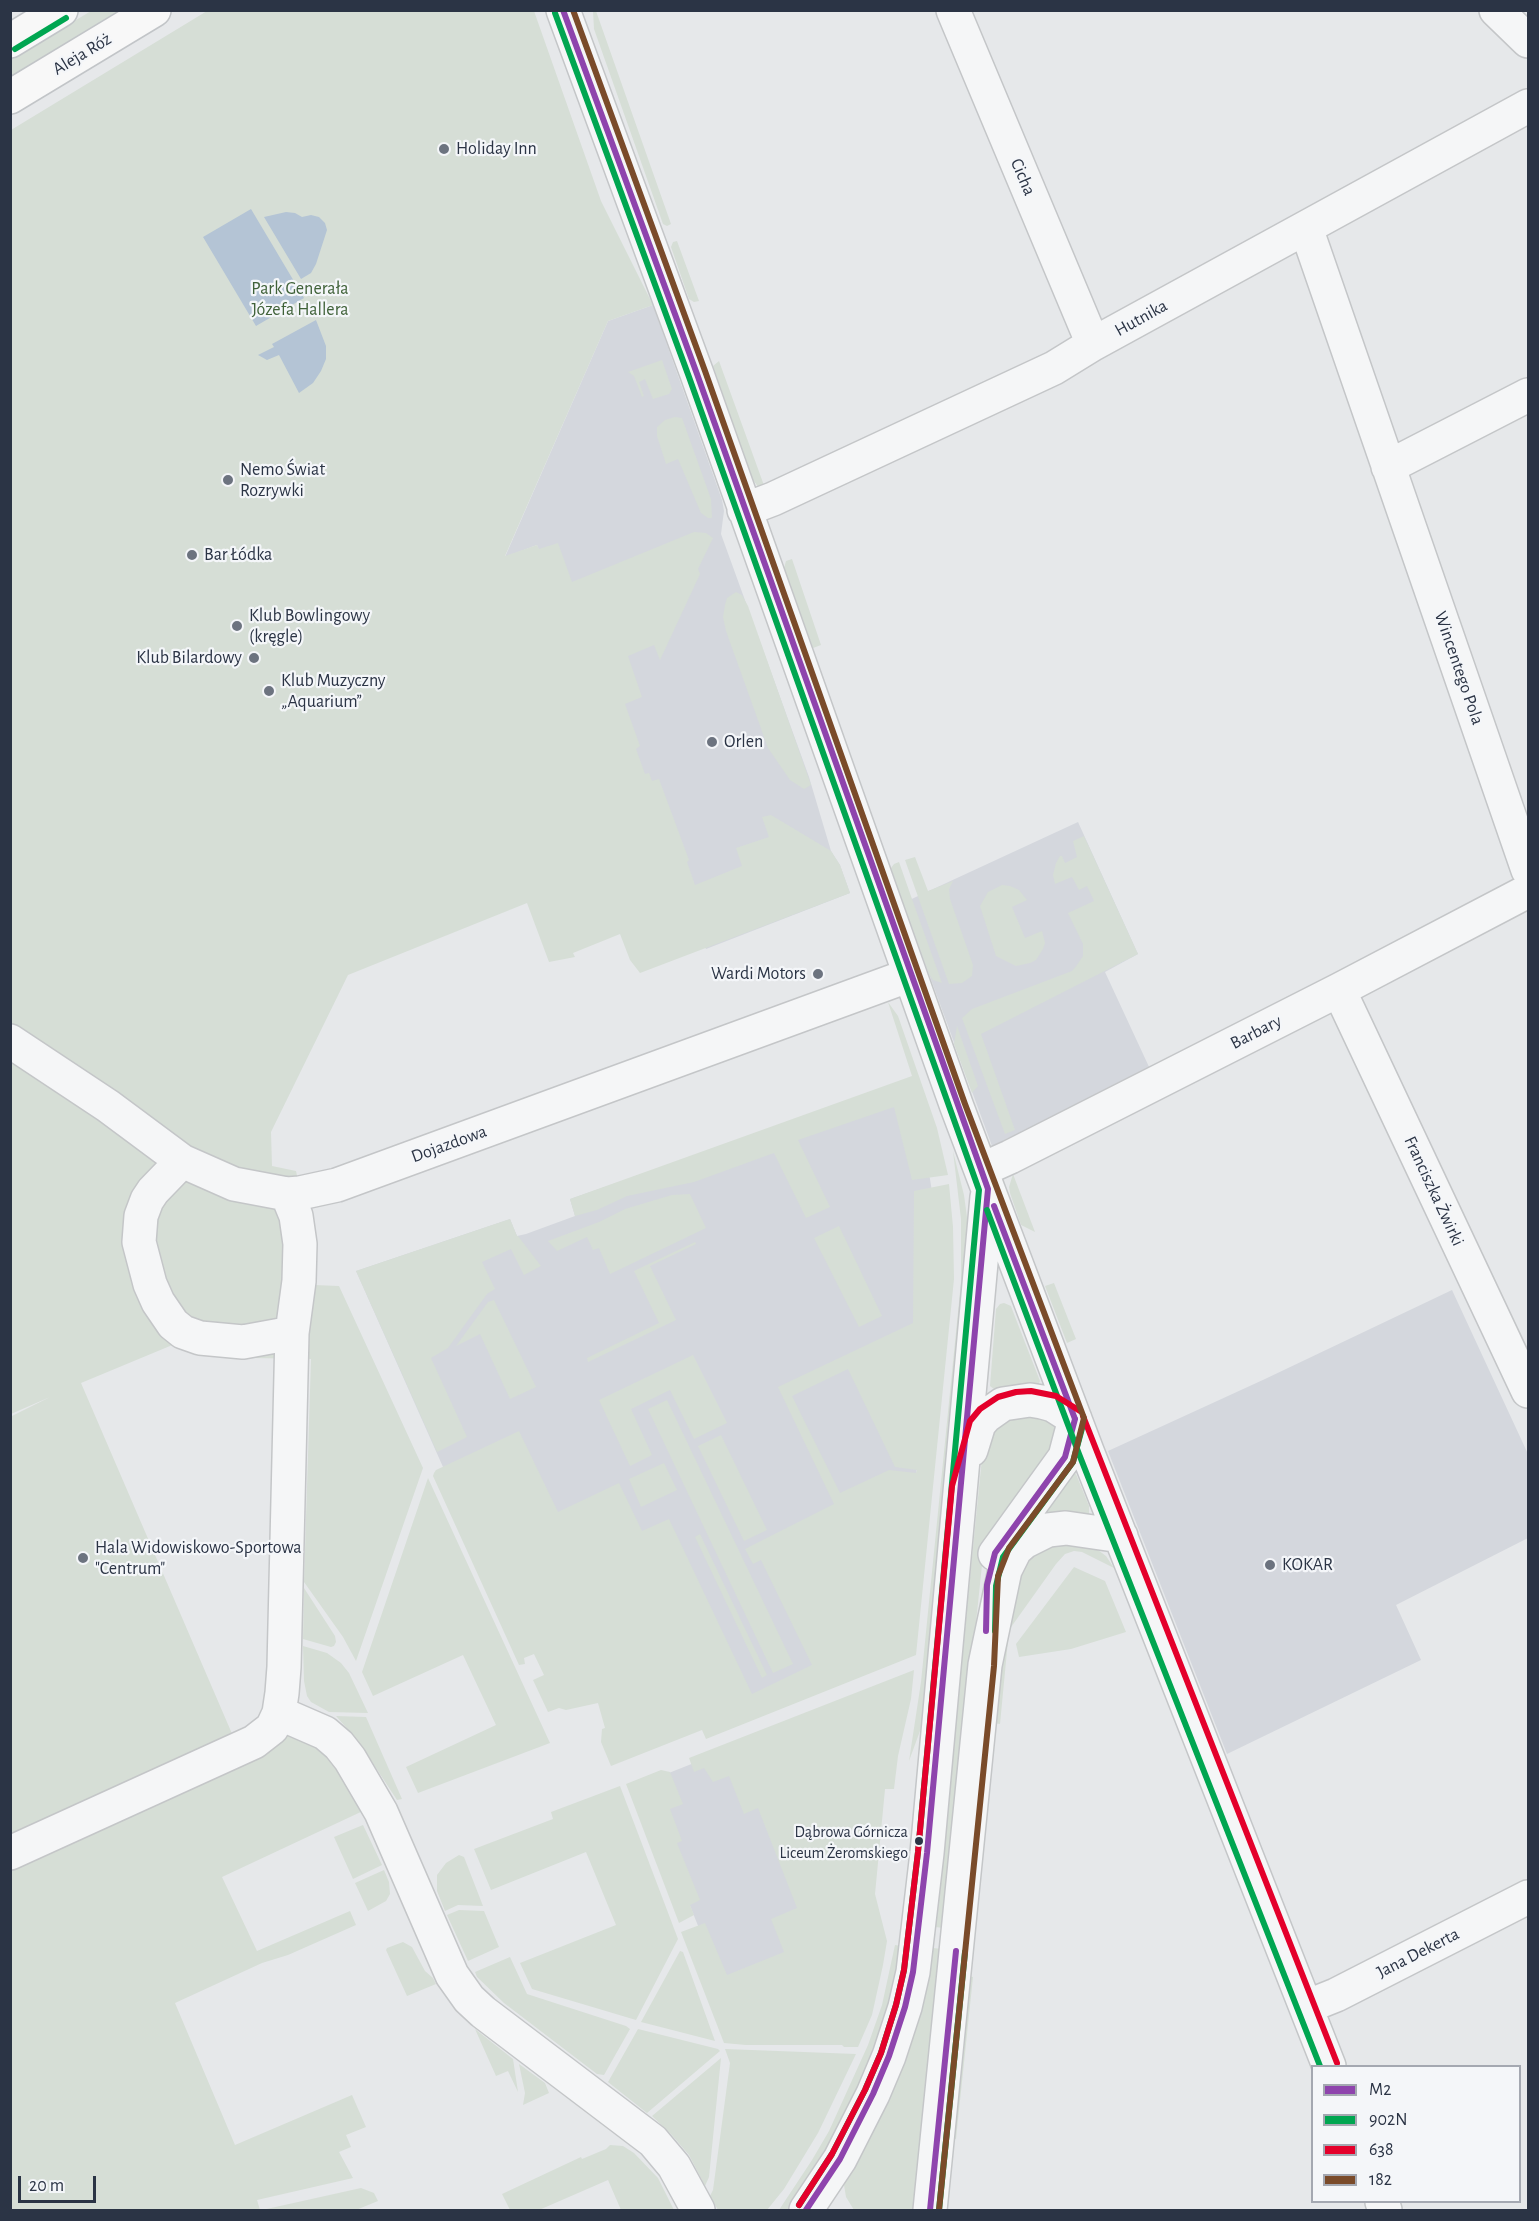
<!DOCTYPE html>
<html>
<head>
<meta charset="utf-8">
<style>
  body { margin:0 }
  #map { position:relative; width:1539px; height:2221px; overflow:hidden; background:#e6e8ea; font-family:"Alegreya Sans",sans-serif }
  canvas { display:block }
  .frame { position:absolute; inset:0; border:12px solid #2b3445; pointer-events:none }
  .legend { position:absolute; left:1311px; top:2065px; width:210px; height:138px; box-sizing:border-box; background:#f4f6f9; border:2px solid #a4a8b1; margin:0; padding:8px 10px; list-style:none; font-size:18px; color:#2b3445 }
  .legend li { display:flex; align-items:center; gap:12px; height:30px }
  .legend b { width:30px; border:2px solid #a4a8b1 }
  .scale { position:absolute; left:18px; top:2176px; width:78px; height:27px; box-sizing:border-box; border:3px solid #2b3445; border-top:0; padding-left:8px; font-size:18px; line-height:21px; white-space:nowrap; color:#2b3445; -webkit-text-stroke:4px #f4f6f9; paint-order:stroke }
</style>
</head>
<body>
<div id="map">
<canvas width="1539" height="2221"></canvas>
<div class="frame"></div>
<ul class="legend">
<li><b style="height:8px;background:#8e44ad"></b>M2</li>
<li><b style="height:8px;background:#00a651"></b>902N</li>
<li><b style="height:8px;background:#e4002b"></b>638</li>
<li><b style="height:8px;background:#7a4b2a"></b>182</li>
</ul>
<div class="scale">20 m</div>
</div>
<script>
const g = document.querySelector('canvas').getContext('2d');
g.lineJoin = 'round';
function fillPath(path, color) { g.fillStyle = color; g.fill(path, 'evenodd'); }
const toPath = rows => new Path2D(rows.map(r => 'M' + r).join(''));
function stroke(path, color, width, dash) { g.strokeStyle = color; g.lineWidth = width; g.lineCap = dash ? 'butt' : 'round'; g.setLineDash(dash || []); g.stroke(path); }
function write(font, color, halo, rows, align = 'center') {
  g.font = font + ' "Alegreya Sans",sans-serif'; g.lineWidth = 4.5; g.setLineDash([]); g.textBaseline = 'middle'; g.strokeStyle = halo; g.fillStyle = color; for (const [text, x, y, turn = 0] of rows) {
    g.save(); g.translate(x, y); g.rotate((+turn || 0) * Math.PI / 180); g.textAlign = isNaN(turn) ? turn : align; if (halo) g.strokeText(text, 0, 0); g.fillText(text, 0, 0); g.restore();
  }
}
const built = toPath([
  [653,305,722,500,724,511,721,534,809,777,831,851,840,865,850,893,706,949,552,588,537,545,505,557,608,321],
  [1078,822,1138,954,1105,972,1150,1069,992,1146,903,903],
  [902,1081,925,1147,935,1211,936,1266,900,1646,620,1758,598,1702,443,1467,356,1271,510,1219,517,1236,526,1234,575,1216,570,1199,807,1117],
  [1452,1290,1528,1454,1528,1538,1396,1605,1421,1660,1227,1754,1108,1451,1265,1379],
  [891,1685,897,1687,746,2045,641,1784]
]);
const green = toPath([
  [91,11,126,11,11,80,11,59],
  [207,11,534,11,601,201,653,305,608,321,505,556,537,545,539,549,558,543,572,582,694,532,706,533,713,538,698,569,700,574,660,660,654,645,628,656,642,697,625,704,640,746,636,749,645,774,649,773,652,781,659,779,689,860,687,862,695,885,742,866,736,848,769,837,762,817,771,815,831,851,840,865,850,893,640,973,630,960,620,934,573,953,575,957,549,962,527,903,348,975,271,1132,272,1166,296,1171,304,1207,314,1285,339,1286,423,1468,356,1661,343,1637,304,1582,311,1359,253,1358,211,1351,182,1341,81,1383,233,1736,308,1711,365,1810,222,1877,257,1951,350,1911,356,1925,288,1955,262,1963,175,2003,235,2145,352,2095,366,2127,346,2135,351,2147,339,2152,353,2178,257,2200,260,2210,11,2210,10,1417,50,1397,11,1414,11,130],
  [593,11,596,11,671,224,667,226,663,224,594,29],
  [677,241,699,301,694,302,689,299,671,247,673,242],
  [662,360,672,389,669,394,653,399,645,379,639,382,644,396,642,397,634,376,628,372],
  [719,361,766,491,759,488,753,480,713,366],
  [675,417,682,418,711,499,712,518,708,518,701,513,678,459,666,464,657,436,657,427,665,420],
  [792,559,821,645,813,648,784,568,786,561],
  [736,592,742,595,748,606,810,782,811,785,804,789,790,780,768,748,726,631,723,617,725,605,727,598],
  [1084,836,1138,954,981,1034,1015,1130,1005,1134,962,1018,972,1009,1072,971,1077,965,1083,956,1083,944,1068,913,1094,901,1087,886,1079,890,1072,877,1055,884,1053,875,1056,863,1060,856,1062,856,1065,863,1077,857,1073,841],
  [915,857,928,891,953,881,949,889,950,899,973,965,972,976,962,983,949,984,905,860],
  [899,862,912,899,942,983,933,980,929,974,903,903,891,868,894,864],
  [1002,885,1010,886,1019,890,1027,900,1012,907,1025,938,1042,931,1045,943,1043,949,1036,960,1030,963,1016,966,996,956,980,906,988,892],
  [888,1002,898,1016,937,1128,948,1175,912,1180,894,1107,798,1140,830,1207,806,1218,774,1153,694,1182,627,1196,597,1210,575,1216,570,1199,912,1076],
  [957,1026,978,1086,972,1093,954,1044],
  [953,1151,964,1195,969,1232,924,1720,909,1761,921,1682,961,1282,961,1219],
  [1013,1174,1035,1232,1021,1225,1010,1193,1009,1187],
  [949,1184,953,1227,954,1279,916,1655,706,1739,702,1730,611,1766,601,1742,602,1729,605,1728,598,1703,566,1710,559,1708,548,1712,533,1680,544,1675,534,1654,524,1658,525,1664,519,1665,433,1476,434,1473,436,1470,519,1431,558,1512,619,1483,642,1531,669,1519,752,1694,812,1665,761,1560,753,1564,745,1549,834,1504,778,1387,913,1323,914,1191],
  [848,1369,895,1467,917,1470,916,1473,889,1470,840,1493,792,1396],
  [690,1194,706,1228,610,1274,599,1248,593,1250,587,1237,557,1251,548,1241,599,1222,625,1209,672,1195],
  [510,1219,517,1236,518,1236,541,1266,524,1275,511,1249,482,1262,495,1289,487,1294,448,1348,431,1358,467,1437,437,1452,356,1271],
  [839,1226,882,1316,859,1327,814,1238],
  [695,1242,696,1244,650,1266,676,1320,588,1362,587,1358,659,1323,634,1271],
  [1054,1283,1076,1339,1067,1343,1045,1286],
  [494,1300,536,1387,510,1399,480,1334,456,1346,488,1302],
  [1004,1303,1011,1306,1012,1309,1040,1381,1038,1386,995,1390,990,1386,996,1309,1000,1304],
  [693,1355,727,1423,694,1439,670,1390,631,1409,652,1455,630,1466,599,1400],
  [667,1400,793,1664,773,1673,648,1409],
  [1021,1410,1055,1422,1059,1435,987,1554,982,1565,944,1928,935,1927,983,1448,988,1432],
  [721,1435,767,1530,744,1541,698,1446],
  [664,1463,677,1490,641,1507,629,1479],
  [1073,1471,1076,1474,1089,1506,1089,1516,1052,1518,1040,1513],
  [428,1478,550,1743,418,1793,406,1767,496,1725,463,1655,373,1696,362,1672],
  [700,1534,767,1675,762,1678,695,1537],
  [1035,1544,1090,1544,1106,1556,1114,1568,1082,1552,1074,1551,1065,1554,1056,1564,1009,1630,1000,1724,993,1723,1007,1591],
  [1074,1567,1105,1581,1126,1632,1071,1649,1019,1657,1016,1644],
  [304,1588,335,1636,336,1642,334,1646,331,1647,303,1639],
  [303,1646,327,1653,341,1663,349,1673,368,1713,329,1712,311,1702,307,1696,304,1681],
  [914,1670,911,1699,898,1756,894,1789,885,1789,875,1894,887,1941,883,1965,872,2015,858,2047,844,2047,842,2045,746,2045,724,2043,681,1932,705,1923,727,1975,784,1952,771,1919,797,1908,758,1808,744,1814,729,1776,713,1782,704,1768,694,1772,689,1758],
  [336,1716,366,1717,402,1799,397,1800,359,1742],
  [661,1770,670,1772,683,1804,670,1809,682,1841,677,1843,700,1900,690,1905,694,1915,679,1923,626,1784],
  [620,1786,678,1939,636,2020,532,1989,520,1963,616,1925,586,1852,491,1890,474,1849,553,1819,551,1812],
  [363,1825,382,1865,353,1879,334,1837],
  [459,1855,464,1857,483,1906,458,1905,445,1911,437,1891,437,1875,446,1863],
  [384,1870,389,1882,390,1894,386,1901,368,1911,355,1883],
  [459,1910,484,1911,499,1947,468,1961,447,1915],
  [403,1942,412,1947,425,1971,433,1978,436,1984,407,1996,386,1950,387,1948],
  [895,1945,902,1946,886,2020,865,2074,833,2141,793,2203,787,2210,779,2210,812,2160,829,2131,868,2045,882,2005],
  [933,1948,942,1949,915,2210,854,2210,846,2197,844,2185,930,1966],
  [680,1951,683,1952,715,2041,641,2022],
  [510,1957,527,1994,626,2026,630,2029,604,2075,597,2074,504,2003,477,1977,475,1972],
  [968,1976,973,1977,956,2139,952,2139],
  [475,2029,513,2059,518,2092,508,2071,496,2076],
  [638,2029,718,2049,720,2051,647,2113,608,2082],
  [725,2049,856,2054,818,2133,784,2189,767,2210,718,2210,710,2196,713,2190,730,2063],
  [721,2058,709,2177,705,2186,689,2155,671,2134,652,2116],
  [519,2064,545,2083,549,2093,523,2105,525,2093],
  [610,2145,623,2146,634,2153,658,2178,674,2210,621,2210,608,2180,539,2210,510,2210,502,2194,581,2157,582,2159,606,2149],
  [361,2188,374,2193,378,2201,356,2210,262,2210]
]);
const water = toPath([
  [251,209,304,298,256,326,203,237],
  [286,212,295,213,302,217,311,215,319,217,325,223,327,230,316,264,311,273,301,279,264,217],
  [316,320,326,346,326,359,321,371,313,383,299,393,279,355,267,360,258,355,274,347,272,344]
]);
const minor = toPath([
  [563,10,697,374,957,1107,1087,1451,1329,2066],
  [953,10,1093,344],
  [1496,10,1528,41],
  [1306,228,1528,870],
  [1388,467,1528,395],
  [744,510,773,499,1054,368,1093,344,1528,106],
  [1339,990,1528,1391],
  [10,1041,108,1106,182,1161,234,1184,287,1194,300,1193,337,1185,910,975],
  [182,1161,153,1191,147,1200,141,1216,139,1242,150,1284,158,1302,173,1324,183,1332,200,1338,243,1342,292,1333],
  [981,1170,1010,1157,1339,990,1528,891],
  [971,1450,979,1424,986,1416,1003,1404,1030,1400,1042,1402,1053,1405,1075,1419],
  [995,1554,1065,1457,1075,1419],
  [279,1713,325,1733,339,1745,350,1759,381,1812,452,1975,469,1999,483,2012,653,2141,674,2166,698,2210],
  [10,1853,254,1742,272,1728,279,1713,282,1693,284,1667,292,1333,299,1281,300,1244,296,1216,287,1194],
  [1306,2007,1336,1995,1528,1897],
  [1382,2202,1385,2210],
  [806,2210,840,2159,873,2094,889,2056,905,2007,913,1972,927,1853,987,1197],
  [930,2210,985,1665,1005,1570,1015,1550,1024,1542,1048,1530,1066,1528,1121,1536]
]);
const major = toPath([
  [10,41,61,10],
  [10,97,154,10]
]);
const bus1 = toPath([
  [563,10,697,374,988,1189,927,1853,913,1972,905,2007,889,2056,873,2094,840,2159,806,2210],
  [994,1206,1075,1419],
  [986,1631,987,1585,995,1553,1065,1457,1075,1419],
  [930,2210,956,1951]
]);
const bus2 = toPath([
  [555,13,689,377,979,1190,918,1852,904,1970,896,2005,881,2053,865,2090,832,2154,799,2205],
  [15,49,66,18],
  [987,1210,1079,1454,1320,2066],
  [995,1631,996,1586,1003,1557,1073,1462,1084,1421],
  [939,2210,965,1952]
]);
const bus3 = toPath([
  [1083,1416,1337,2063],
  [799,2205,832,2154,865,2090,881,2053,896,2005,904,1970,918,1852,952,1486,970,1421,980,1409,998,1397,1016,1392,1031,1391,1056,1396,1080,1411]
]);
const bus4 = toPath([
  [573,10,705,371,965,1104,1084,1418,1073,1462,1009,1548,998,1576,994,1666,939,2210]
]);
const markers = [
  [444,149,6,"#6c737f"],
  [228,480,6,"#6c737f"],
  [192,555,6,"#6c737f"],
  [237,626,6,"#6c737f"],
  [254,658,6,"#6c737f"],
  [269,691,6,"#6c737f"],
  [712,742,6,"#6c737f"],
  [818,974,6,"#6c737f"],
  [83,1558,6,"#6c737f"],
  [1270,1565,6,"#6c737f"],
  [919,1841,5,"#2b3445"]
];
const busNames = [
  ["Dąbrowa Górnicza",908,1832],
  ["Liceum Żeromskiego",908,1853]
];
const streetNames = [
  ["Aleja Róż",82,54,-31],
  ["Cicha",1023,177,67],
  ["Hutnika",1141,318,-29],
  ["Wincentego Pola",1459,668,71],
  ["Barbary",1256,1032,-27],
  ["Dojazdowa",449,1144,-20],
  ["Franciszka Żwirki",1434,1191,65],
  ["Jana Dekerta",1418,1953,-27]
];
const poiNames = [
  ["Holiday Inn",456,149],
  ["Nemo Świat",240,470],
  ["Rozrywki",240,491],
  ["Bar Łódka",204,555],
  ["Klub Bowlingowy",249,616],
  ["(kręgle)",249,637],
  ["Klub Bilardowy",242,658,"right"],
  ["Klub Muzyczny",281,681],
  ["„Aquarium”",281,702],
  ["Orlen",724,742],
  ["Wardi Motors",806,974,"right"],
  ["Hala Widowiskowo-Sportowa",95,1548],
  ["\"Centrum\"",95,1569],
  ["KOKAR",1282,1565]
];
const parkNames = [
  ["Park Generała",300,289],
  ["Józefa Hallera",300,310]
];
fillPath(built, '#d4d7dd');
fillPath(green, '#d6ded6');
fillPath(water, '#b4c4d5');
stroke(minor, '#c4c6c8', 36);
stroke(major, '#c2c5c8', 36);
stroke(minor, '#f5f6f7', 33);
stroke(major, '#f8f8f8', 33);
stroke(bus1, '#8e44ad', 6);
stroke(bus2, '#00a651', 6);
stroke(bus3, '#e4002b', 6);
stroke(bus4, '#7a4b2a', 6);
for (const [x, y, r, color] of markers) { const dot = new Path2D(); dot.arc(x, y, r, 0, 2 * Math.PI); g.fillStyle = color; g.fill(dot); stroke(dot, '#f4f6f9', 2); }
write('16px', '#2b3445', '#f4f6f9', busNames, 'right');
write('18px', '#2b3445', '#f4f6f9', streetNames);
write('18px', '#2b3445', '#f4f6f9', poiNames, 'left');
write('18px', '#3f6138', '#f4f6f9', parkNames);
</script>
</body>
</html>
